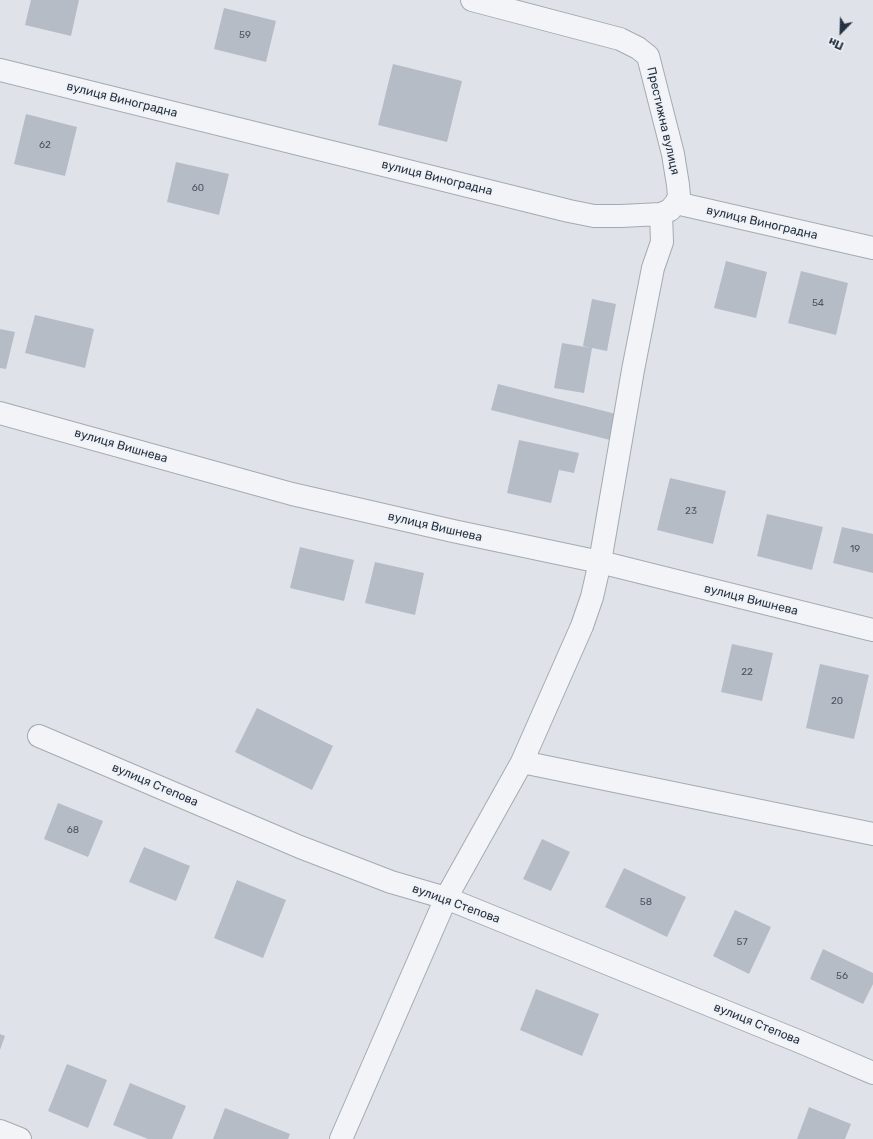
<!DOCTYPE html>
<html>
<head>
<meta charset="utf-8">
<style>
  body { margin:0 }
  #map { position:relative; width:873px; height:1139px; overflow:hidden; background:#dfe3e9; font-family:Rubik,sans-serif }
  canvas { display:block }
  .north { position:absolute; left:821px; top:12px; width:40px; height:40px; -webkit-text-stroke:3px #eef2f6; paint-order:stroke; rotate:203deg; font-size:11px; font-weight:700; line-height:16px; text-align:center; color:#263141 }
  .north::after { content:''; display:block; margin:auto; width:14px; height:18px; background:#263141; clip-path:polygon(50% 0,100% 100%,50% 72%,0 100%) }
</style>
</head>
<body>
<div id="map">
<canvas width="873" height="1139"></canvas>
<div class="north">Пн</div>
</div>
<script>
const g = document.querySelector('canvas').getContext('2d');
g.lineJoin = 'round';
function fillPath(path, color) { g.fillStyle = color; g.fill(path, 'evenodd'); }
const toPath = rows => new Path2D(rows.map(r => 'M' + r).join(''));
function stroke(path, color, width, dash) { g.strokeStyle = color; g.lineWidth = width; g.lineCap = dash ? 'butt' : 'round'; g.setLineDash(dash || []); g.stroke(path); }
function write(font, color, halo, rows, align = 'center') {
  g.font = font + ' Rubik,sans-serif'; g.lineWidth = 3.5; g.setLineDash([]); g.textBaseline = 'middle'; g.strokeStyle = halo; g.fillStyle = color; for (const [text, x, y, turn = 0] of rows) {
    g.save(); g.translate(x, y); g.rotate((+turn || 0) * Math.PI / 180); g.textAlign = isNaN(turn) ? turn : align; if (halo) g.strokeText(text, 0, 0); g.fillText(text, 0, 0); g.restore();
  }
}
const building = toPath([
  [31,0,79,0,71,36,25,25],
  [224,8,276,21,266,62,214,49],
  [393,64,462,81,447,142,378,125],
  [26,114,77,127,65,176,14,164],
  [176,162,229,174,219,215,167,202],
  [726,261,767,272,756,318,714,308],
  [801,271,848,283,836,335,788,323],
  [592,299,616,304,607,351,592,348,584,393,554,388,562,343,591,348,583,346],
  [35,315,94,329,85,368,25,353],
  [0,329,15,332,6,369,0,368],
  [498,384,616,414,610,440,491,410],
  [519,440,579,453,574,473,559,470,551,503,507,493],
  [670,478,726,491,713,544,657,530],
  [767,514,823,527,812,570,757,556],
  [842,527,873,534,873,573,833,563],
  [300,547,354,560,344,601,290,588],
  [375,562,424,573,415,615,365,603],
  [732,644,773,653,762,701,721,692],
  [820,664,869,675,854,739,806,728],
  [257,708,333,746,312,790,235,752],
  [58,803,103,821,88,857,44,839],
  [542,839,570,852,551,891,523,879],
  [144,847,190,866,176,901,129,882],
  [624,868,686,897,667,937,605,907],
  [237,880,286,900,263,958,214,938],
  [735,910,771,927,749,974,713,956],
  [823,949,873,973,873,984,863,1004,810,979],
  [536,989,599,1014,582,1056,520,1030],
  [0,1034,5,1036,0,1050],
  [67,1064,107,1080,88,1128,48,1111],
  [130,1083,186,1106,172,1139,148,1139,113,1125],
  [809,1107,851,1124,845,1139,797,1139],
  [225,1108,290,1134,288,1139,213,1139]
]);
const minor = toPath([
  [0,70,569,211,594,216,621,216,661,214,670,210,676,203,679,196,678,185,673,154,648,56,638,48,620,39,472,0],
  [676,203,873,248],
  [0,413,292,494,453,531,600,562,873,630],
  [39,736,300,847,391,882,446,898,803,1043,873,1073],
  [522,762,873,834],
  [0,1131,20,1139],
  [341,1139,446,898,522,762,582,626,592,597,600,562,633,370,653,268,662,242,661,214]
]);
const numberNames = [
  ["59",245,35],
  ["62",45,145],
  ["60",198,188],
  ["54",818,303],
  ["23",691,511],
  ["19",855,549],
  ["22",747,672],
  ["20",837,701],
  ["68",73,830],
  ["58",646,902],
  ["57",742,942],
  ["56",842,976]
];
const streetNames = [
  ["вулиця Виноградна",122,100,14],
  ["Престижна вулиця",663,121,77],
  ["вулиця Виноградна",437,178,14],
  ["вулиця Виноградна",762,223,13],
  ["вулиця Вишнева",121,446,16],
  ["вулиця Вишнева",435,527,13],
  ["вулиця Вишнева",751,600,14],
  ["вулиця Степова",155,785,23],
  ["вулиця Степова",456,904,20],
  ["вулиця Степова",757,1024,22]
];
fillPath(building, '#b5bcc6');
stroke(minor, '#a4aab3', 24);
stroke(minor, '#f2f4f7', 22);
write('10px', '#4a5462', null, numberNames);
write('12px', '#263141', '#eef2f6', streetNames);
</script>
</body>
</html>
